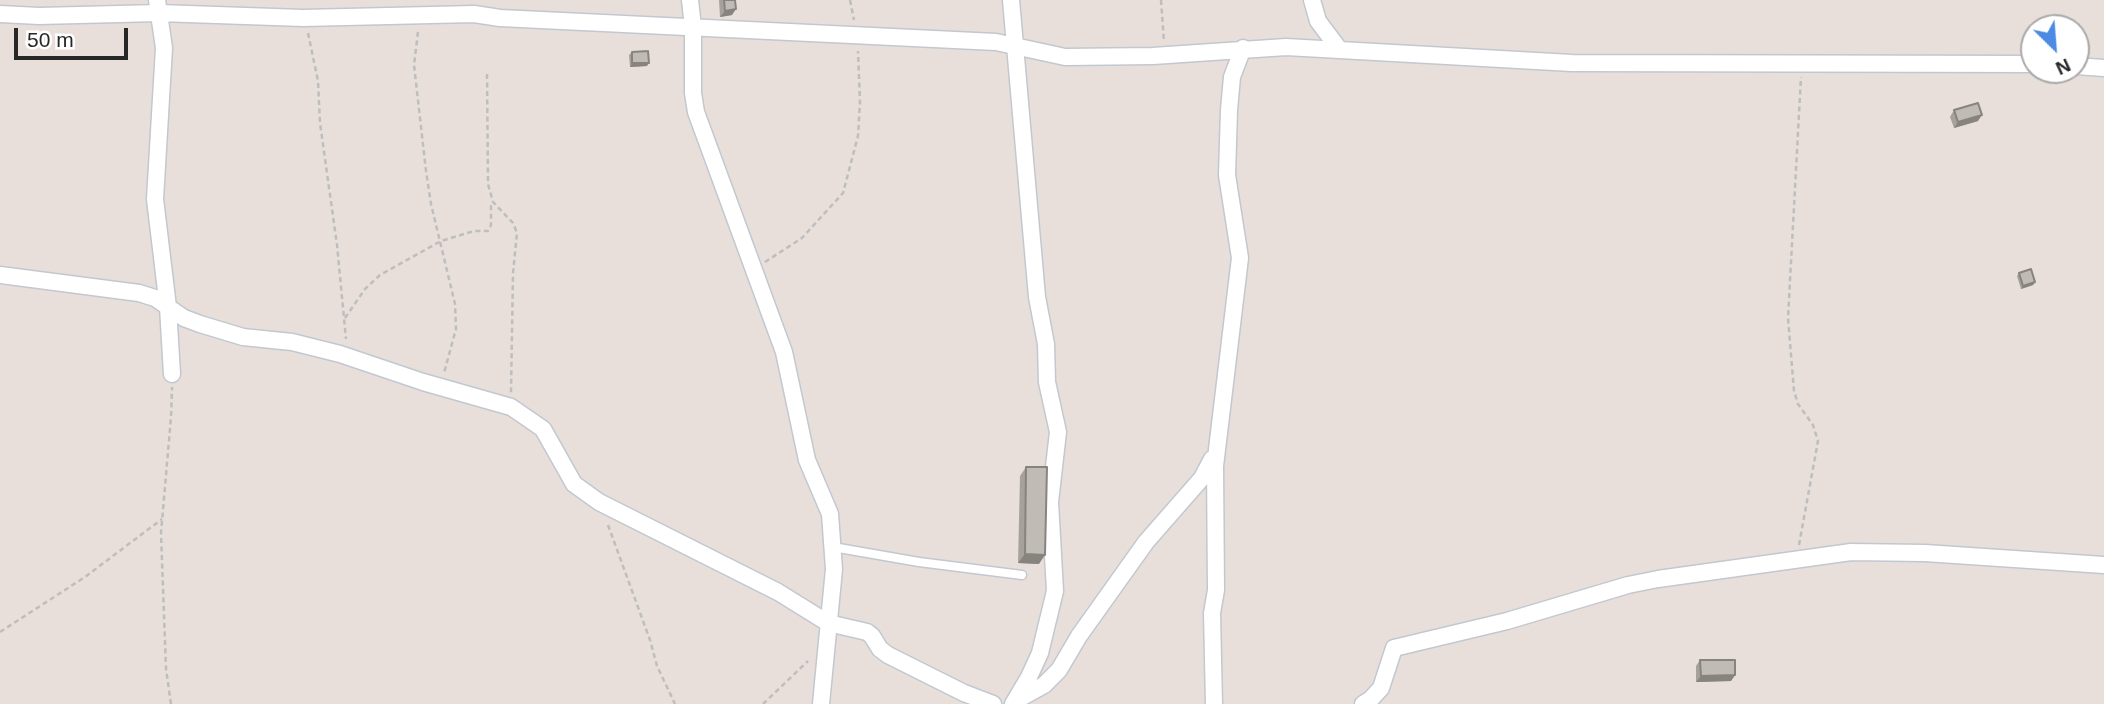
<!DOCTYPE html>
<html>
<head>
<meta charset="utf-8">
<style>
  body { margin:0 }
  #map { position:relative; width:2104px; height:704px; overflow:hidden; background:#e8dfda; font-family:Helvetica,sans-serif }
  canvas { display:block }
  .north { position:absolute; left:2020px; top:14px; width:70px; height:70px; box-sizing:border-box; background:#fff; border:2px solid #a9a9a9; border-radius:50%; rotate:155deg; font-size:19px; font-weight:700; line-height:28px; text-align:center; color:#272727 }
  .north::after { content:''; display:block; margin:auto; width:24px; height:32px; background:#4c8ae4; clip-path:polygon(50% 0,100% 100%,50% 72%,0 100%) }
  .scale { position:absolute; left:14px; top:28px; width:114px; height:32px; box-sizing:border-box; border:4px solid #272727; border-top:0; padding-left:9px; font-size:21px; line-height:24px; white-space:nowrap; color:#272727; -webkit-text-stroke:5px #fff; paint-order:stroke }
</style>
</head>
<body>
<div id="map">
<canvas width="2104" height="704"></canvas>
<div class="north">N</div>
<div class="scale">50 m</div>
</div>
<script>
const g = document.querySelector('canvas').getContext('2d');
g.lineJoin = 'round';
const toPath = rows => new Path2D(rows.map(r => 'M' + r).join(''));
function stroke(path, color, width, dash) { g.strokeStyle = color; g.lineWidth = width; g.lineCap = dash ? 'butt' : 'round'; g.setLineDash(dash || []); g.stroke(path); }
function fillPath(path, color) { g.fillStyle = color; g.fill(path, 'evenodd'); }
const path = toPath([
  [850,0,854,20],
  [1161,0,1164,42],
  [418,32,414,65,426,171,431,204,455,304,456,329,444,373],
  [308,33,318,81,320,123,337,245,346,339],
  [487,74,488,184,493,202,513,223,517,233,513,273,511,393],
  [765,262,802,238,843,193,858,136,860,102,858,51],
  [345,318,365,289,380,275,441,241,474,231,488,231,491,225,491,202],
  [608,525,650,640,657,666,675,704],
  [1799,545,1818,441,1813,425,1798,404,1794,391,1788,318,1801,77],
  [0,632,85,577,162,519],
  [171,704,166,669,161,533,171,417,172,387],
  [763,704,808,661]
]);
const lane = toPath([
  [833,547,919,562,1022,575]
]);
const street = toPath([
  [157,0,164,48,155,199,168,307,172,374],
  [690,0,693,27,693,93,696,112,784,352,807,460,830,514,834,569,821,704],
  [1011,0,1037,297,1046,344,1047,382,1058,432,1050,502,1055,591,1040,653,1029,677,1013,704],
  [1312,0,1318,21,1339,49],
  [0,14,39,16,159,13,303,18,474,14,500,18,996,42,1065,57,1153,56,1286,47,1572,63,2034,64],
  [2076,66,2104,68],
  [0,275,139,293,155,298,184,318,200,324,243,337,292,342,340,354,423,382,511,407,543,429,574,484,599,502,778,592,828,623,867,632,872,636,880,649,888,655,964,693,993,704],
  [1017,700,1044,685,1059,670,1079,636,1146,542,1202,478,1212,459],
  [1214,704,1212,613,1216,590,1215,466,1240,258,1227,175,1229,110,1232,77,1243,48],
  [1363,704,1371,699,1381,688,1394,648,1507,621,1628,585,1658,579,1851,552,1925,553,2104,565]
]);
const wall = toPath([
  [719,0,735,0,732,15,720,17],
  [632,52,647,66,630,67,629,55],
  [1954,110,1978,121,1954,128,1950,117],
  [2019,273,2035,282,2033,285,2021,289,2017,276],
  [1026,467,1039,564,1018,563,1020,476],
  [1700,660,1735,675,1731,681,1696,682,1696,666]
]);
const shadedWall = toPath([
  [736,9,732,15,720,17,725,11],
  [632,63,649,63,647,66,630,67],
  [1982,115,1978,121,1954,128,1958,122],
  [2035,282,2033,285,2021,289,2023,286],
  [1025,554,1045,555,1039,564,1018,563],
  [1735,675,1731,681,1696,682,1701,676]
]);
const building = toPath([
  [724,0,735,0,736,9,725,11,724,0],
  [648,51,649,63,632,63,632,52,648,51],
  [1978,103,1982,115,1958,122,1954,110,1978,103],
  [2031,269,2035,282,2023,286,2019,273,2031,269],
  [1026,467,1047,467,1045,555,1025,554,1026,467],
  [1700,660,1735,660,1735,675,1701,676,1700,660]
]);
stroke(lane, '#c2c8d0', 11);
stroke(street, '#c2c8d0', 19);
stroke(path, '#bebebe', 2.5, [5, 3.5]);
stroke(lane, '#fff', 8);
stroke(street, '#fff', 16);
fillPath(wall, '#a6a19d');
fillPath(shadedWall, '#87837f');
fillPath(building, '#c1bbb6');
stroke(building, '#87837f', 2);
</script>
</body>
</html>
